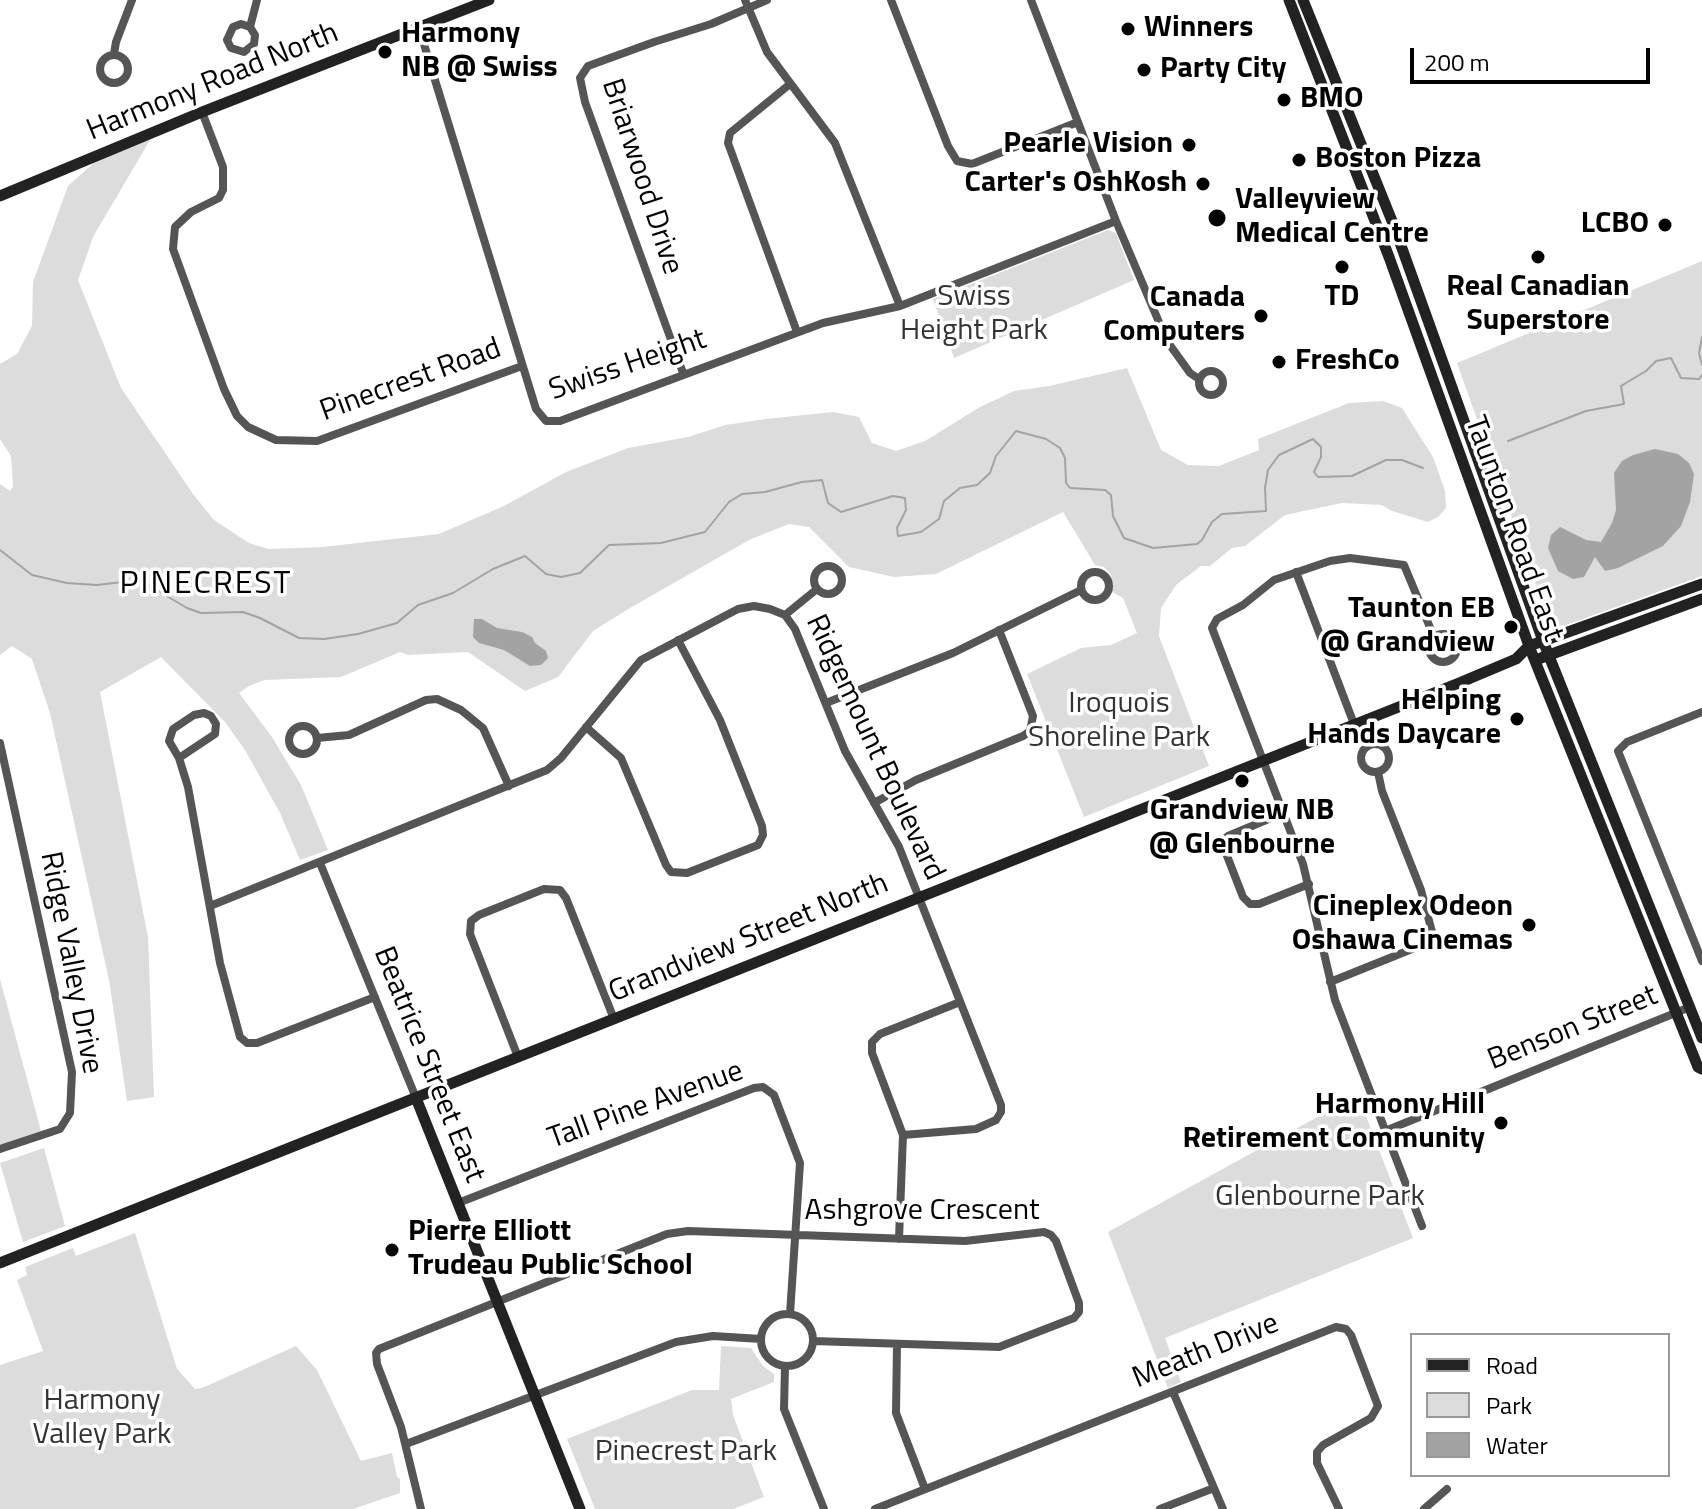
<!DOCTYPE html>
<html>
<head>
<meta charset="utf-8">
<style>
  body { margin:0 }
  #map { position:relative; width:1702px; height:1509px; overflow:hidden; background:#fff; font-family:"Titillium Web",sans-serif }
  canvas { display:block }
  .legend { position:absolute; left:1410px; top:1333px; width:260px; height:144px; box-sizing:border-box; background:#fff; border:2px solid #999; margin:0; padding:10px 14px; list-style:none; font-size:24px; color:#000 }
  .legend li { display:flex; align-items:center; gap:16px; height:40px }
  .legend b { width:40px; border:2px solid #999 }
  .scale { position:absolute; left:1410px; top:48px; width:240px; height:36px; box-sizing:border-box; border:4px solid #000; border-top:0; padding-left:10px; font-size:24px; line-height:28px; white-space:nowrap; color:#000; -webkit-text-stroke:6px #fff; paint-order:stroke }
</style>
</head>
<body>
<div id="map">
<canvas width="1702" height="1509"></canvas>
<ul class="legend">
<li><b style="height:10px;background:#222"></b>Road</li>
<li><b style="height:22px;background:#dcdcdc"></b>Park</li>
<li><b style="height:22px;background:#a3a3a3"></b>Water</li>
</ul>
<div class="scale">200 m</div>
</div>
<script>
const g = document.querySelector('canvas').getContext('2d');
g.lineJoin = 'round';
function fillPath(path, color) { g.fillStyle = color; g.fill(path, 'evenodd'); }
const toPath = rows => new Path2D(rows.map(r => 'M' + r).join(''));
function stroke(path, color, width, dash) { g.strokeStyle = color; g.lineWidth = width; g.lineCap = dash ? 'butt' : 'round'; g.setLineDash(dash || []); g.stroke(path); }
function write(font, color, halo, rows, align = 'center') {
  g.font = font + ' "Titillium Web",sans-serif'; g.lineWidth = 7; g.setLineDash([]); g.textBaseline = 'middle'; g.strokeStyle = halo; g.fillStyle = color; for (const [text, x, y, turn = 0] of rows) {
    g.save(); g.translate(x, y); g.rotate((+turn || 0) * Math.PI / 180); g.textAlign = isNaN(turn) ? turn : align; if (halo) g.strokeText(text, 0, 0); g.fillText(text, 0, 0); g.restore();
  }
}
const green = toPath([
  [150,140,93,237,78,280,121,388,193,494,214,520,249,543,269,549,322,547,439,534,504,506,566,472,628,448,688,437,725,425,766,419,833,412,859,417,872,443,896,451,925,441,980,407,1014,391,1049,386,1127,368,1161,450,1188,465,1219,466,1259,450,1258,439,1349,403,1383,401,1402,408,1433,457,1445,491,1446,508,1438,517,1428,522,1392,511,1382,505,1342,503,1285,515,1245,546,1232,548,1210,566,1201,566,1176,585,1161,608,1159,636,1209,766,1084,817,1027,674,1081,648,1111,645,1137,633,1123,598,1112,592,1111,574,1104,567,1095,565,1063,512,936,574,894,577,849,567,809,527,789,524,751,539,630,608,593,631,558,677,525,691,468,652,408,655,400,652,341,677,264,680,249,686,239,693,272,737,301,785,328,850,300,860,280,813,245,750,225,722,161,657,100,692,148,937,154,1097,127,1101,109,980,50,713,32,659,12,646,0,655,0,484,10,491,13,487,11,456,0,439,0,364,17,354,32,326,33,282,68,186,116,143],
  [1108,230,1116,233,1134,280,954,358,933,299],
  [1702,261,1702,576,1552,630,1457,363],
  [0,979,41,1131,0,1145],
  [1359,1098,1413,1238,1165,1338,1181,1382,1168,1388,1108,1232,1321,1115],
  [44,1148,65,1226,23,1242,0,1163],
  [135,1233,177,1369,195,1389,202,1388,296,1346,317,1370,361,1461,392,1453,397,1477,400,1479,400,1493,353,1509,0,1509,0,1365,43,1351,17,1280,27,1275,25,1267,73,1248,76,1256],
  [721,1346,751,1348,763,1366,774,1374,774,1382,731,1399,733,1415,764,1497,733,1509,595,1509,567,1439,692,1390,719,1390]
]);
const water = toPath([
  [1655,449,1678,454,1689,463,1694,474,1690,502,1681,526,1663,546,1618,568,1605,571,1595,557,1584,577,1573,579,1558,571,1548,548,1551,535,1560,527,1586,540,1601,542,1612,523,1616,510,1614,473,1622,461,1633,455],
  [474,619,482,619,497,628,522,632,532,637,535,643,546,651,548,658,541,665,530,666,504,650,479,643,473,637]
]);
const stream = toPath([
  [1702,337,1699,353,1702,365],
  [1508,441,1586,411,1624,404,1621,386,1646,371,1656,361,1671,358,1681,378,1699,379,1702,375],
  [0,550,32,575,67,583,97,585,140,580,187,608,201,613,243,612,260,618,299,638,324,639,358,634,397,623,418,605,453,593,493,569,525,556,546,574,561,577,580,573,609,545,661,543,705,532,729,502,742,494,765,492,802,482,822,480,828,503,841,512,893,496,905,498,906,510,897,528,898,536,921,532,939,519,944,501,960,488,977,485,990,473,996,456,1016,431,1046,439,1060,448,1065,458,1066,483,1070,488,1105,490,1111,495,1113,516,1124,538,1153,548,1197,544,1202,540,1212,522,1222,514,1266,511,1265,488,1268,470,1279,455,1313,439,1321,447,1321,457,1314,472,1318,477,1352,476,1386,460,1402,460,1423,468]
]);
const street = toPath([
  [745,0,767,52,835,143,900,306],
  [891,0,948,146,957,161,972,164,1078,122],
  [1031,0,1116,221,1167,341,1190,373,1199,379],
  [250,27,241,24,233,27,227,40,231,48,244,52,254,44,255,35,250,27,257,0],
  [419,28,536,409,546,421,560,421,823,323,900,306,1116,221],
  [114,54,116,42,132,0],
  '100 69a14 14 0 1 1 28 0a14 14 0 1 1-28 0Z',
  [790,84,730,133,728,143,797,332],
  [202,112,223,167,223,190,219,198,191,212,175,227,173,249,224,389,237,416,248,427,276,440,317,441,522,366],
  '1199 383a12 12 0 1 1 24 0a12 12 0 1 1-24 0Z',
  [683,373,585,102,580,78,588,66,654,42,711,24,767,0],
  '814 580a14 14 0 1 1 28 0a14 14 0 1 1-28 0Z',
  [1296,572,1354,724],
  '1081 586a14 14 0 1 1 28 0a14 14 0 1 1-28 0Z',
  [785,615,817,589],
  '1429 648a14 14 0 1 1 28 0a14 14 0 1 1-28 0Z',
  [826,703,953,653,1081,590],
  [1702,712,1627,742,1618,751,1702,961],
  '289 740a14 14 0 1 1 28 0a14 14 0 1 1-28 0Z',
  [586,727,621,758,666,865,671,872,687,873,758,845,763,835,762,826,720,720,678,640],
  [317,738,349,735,426,700,437,699,461,710,483,728,509,786],
  [0,743,72,1072,70,1113,60,1129,0,1149],
  '1361 758a14 14 0 1 1 28 0a14 14 0 1 1-28 0Z',
  [179,758,215,734,216,724,211,716,204,713,194,715,173,729,169,741,179,758,188,787,220,963,240,1037,247,1043,257,1043,375,997],
  [874,803,916,780,1023,736,1030,731,1033,716,999,630],
  [1283,813,1228,836,1223,840,1224,848,1243,897,1250,904,1259,904,1309,884],
  [320,863,416,1098],
  [210,906,547,770,561,758,641,660,738,609,754,606,770,609,785,615,795,629,845,751,899,847,1001,1105,1001,1112,996,1120,976,1129,903,1135],
  [1330,982,1422,945,1432,932,1421,890,1382,791,1378,772],
  [518,1057,470,934,471,921,479,915,544,889,560,890,566,898,614,1019],
  [1385,1131,1690,1007],
  [458,1203,754,1088,763,1087,774,1095,800,1163,790,1314],
  [1422,1226,1335,1000,1303,864,1212,628,1217,619,1243,605,1274,580,1330,561,1350,558,1404,565,1434,637],
  [899,1239,903,1135,872,1053,872,1042,880,1034,960,1002],
  '761 1340a26 26 0 1 1 52 0a26 26 0 1 1-52 0Z',
  [897,1344,896,1413,925,1489],
  [785,1366,784,1409,824,1509],
  [1173,1392,1223,1509],
  [406,1444,676,1342,713,1336,761,1339],
  [421,1509,401,1427,377,1364,376,1353,379,1349,667,1234,688,1231,965,1241,1044,1232,1051,1235,1056,1241,1079,1303,1079,1312,1074,1318,999,1347,813,1341],
  [875,1509,1336,1327,1346,1329,1351,1335,1378,1406,1371,1418,1323,1445,1317,1452,1317,1463,1339,1509],
  [1160,1509,1214,1488],
  [1424,1509,1447,1489]
]);
const secondary = toPath([
  [1289,0,1389,257,1529,646,1698,1067,1702,1069],
  [1303,0,1394,226,1543,641,1702,1038],
  [0,196,202,112,489,0],
  [1541,658,1702,599],
  [416,1098,580,1509],
  [0,1263,1459,683,1516,659,1529,646,1702,584]
]);
const markers = [
  [1128,29,8,"#000"],
  [385,52,8,"#000"],
  [1144,70,8,"#000"],
  [1284,100,8,"#000"],
  [1189,145,8,"#000"],
  [1299,160,8,"#000"],
  [1203,184,8,"#000"],
  [1217,218,10,"#000"],
  [1665,225,8,"#000"],
  [1538,257,8,"#000"],
  [1342,267,8,"#000"],
  [1261,316,8,"#000"],
  [1279,362,8,"#000"],
  [1511,627,8,"#000"],
  [1517,719,8,"#000"],
  [1242,781,8,"#000"],
  [1529,925,8,"#000"],
  [1501,1123,8,"#000"],
  [392,1250,8,"#000"]
];
const poiNames = [
  ["Winners",1144,29],
  ["Harmony",401,35],
  ["NB @ Swiss",401,69],
  ["Party City",1160,70],
  ["BMO",1300,100],
  ["Pearle Vision",1173,145,"right"],
  ["Boston Pizza",1315,160],
  ["Carter's OshKosh",1187,184,"right"],
  ["Valleyview",1235,201],
  ["Medical Centre",1235,235],
  ["LCBO",1649,225,"right"],
  ["Real Canadian",1538,288,"center"],
  ["Superstore",1538,322,"center"],
  ["TD",1342,298,"center"],
  ["Canada",1245,299,"right"],
  ["Computers",1245,333,"right"],
  ["FreshCo",1295,362],
  ["Taunton EB",1495,610,"right"],
  ["@ Grandview",1495,644,"right"],
  ["Helping",1501,702,"right"],
  ["Hands Daycare",1501,736,"right"],
  ["Grandview NB",1242,812,"center"],
  ["@ Glenbourne",1242,846,"center"],
  ["Cineplex Odeon",1513,908,"right"],
  ["Oshawa Cinemas",1513,942,"right"],
  ["Harmony Hill",1485,1106,"right"],
  ["Retirement Community",1485,1140,"right"],
  ["Pierre Elliott",408,1233],
  ["Trudeau Public School",408,1267]
];
const streetNames = [
  ["Harmony Road North",213,83,-22],
  ["Briarwood Drive",641,177,72],
  ["Swiss Height",628,366,-19],
  ["Pinecrest Road",411,381,-20],
  ["Taunton Road East",1513,529,70],
  ["Ridgemount Boulevard",874,748,65],
  ["Grandview Street North",749,939,-22],
  ["Ridge Valley Drive",70,963,79],
  ["Benson Street",1573,1029,-22],
  ["Beatrice Street East",428,1065,68],
  ["Tall Pine Avenue",646,1106,-20],
  ["Ashgrove Crescent",922,1212],
  ["Meath Drive",1206,1352,-22]
];
const parkNames = [
  ["Swiss",974,298],
  ["Height Park",974,332],
  ["Iroquois",1119,705],
  ["Shoreline Park",1119,739],
  ["Glenbourne Park",1320,1198],
  ["Harmony",102,1402],
  ["Valley Park",102,1436],
  ["Pinecrest Park",686,1453]
];
const neighbourhoodNames = [
  ["PINECREST",206,585]
];
fillPath(green, '#dcdcdc');
fillPath(water, '#a3a3a3');
stroke(stream, '#a3a3a3', 2);
stroke(street, '#555', 8);
stroke(secondary, '#222', 11);
for (const [x, y, r, color] of markers) { const dot = new Path2D(); dot.arc(x, y, r, 0, 2 * Math.PI); g.fillStyle = color; g.fill(dot); stroke(dot, '#fff', 3); }
write('bold 30px', '#000', '#fff', poiNames, 'left');
write('30px', '#000', '#fff', streetNames);
write('30px', '#333', '#fff', parkNames);
g.letterSpacing = '2px';
write('32px', '#000', '#fff', neighbourhoodNames);
g.letterSpacing = '0px';
</script>
</body>
</html>
